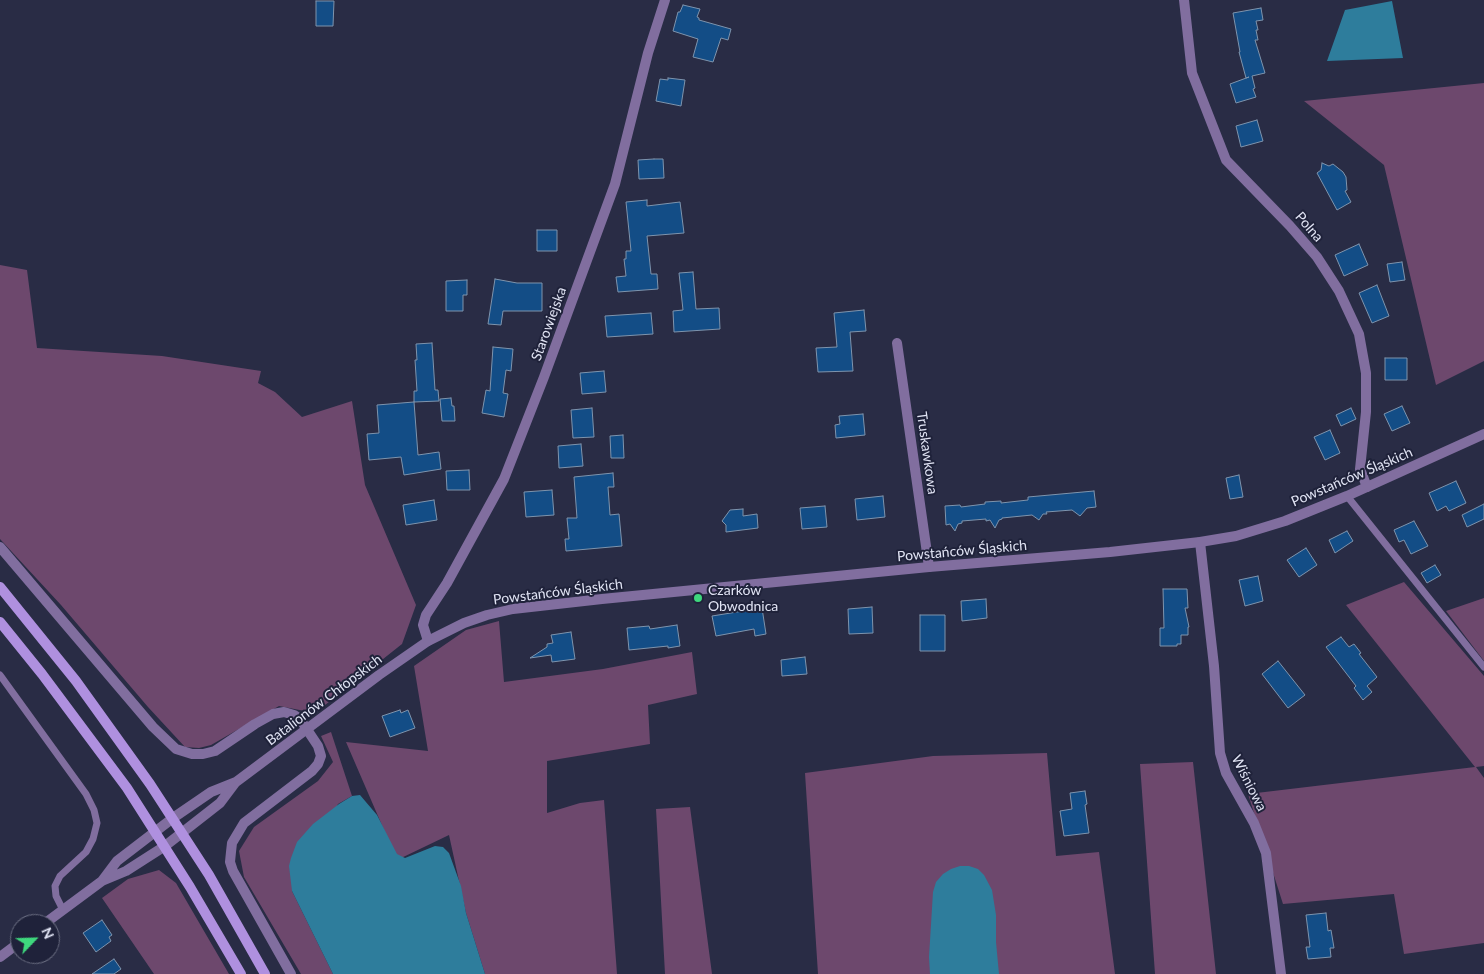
<!DOCTYPE html>
<html>
<head>
<meta charset="utf-8">
<style>
  body { margin:0 }
  #map { position:relative; width:1484px; height:974px; overflow:hidden; background:#292c45; font-family:Lato,sans-serif }
  canvas { display:block }
  .north { position:absolute; left:10px; top:914px; width:50px; height:50px; box-sizing:border-box; background:#1f223a; border:1px solid #6d7084; border-radius:50%; rotate:66deg; font-size:14px; font-weight:700; line-height:20px; text-align:center; color:#e1e4f4 }
  .north::after { content:''; display:block; margin:auto; width:18px; height:22px; background:#3ed77d; clip-path:polygon(50% 0,100% 100%,50% 72%,0 100%) }
</style>
</head>
<body>
<div id="map">
<canvas width="1484" height="974"></canvas>
<div class="north">N</div>
</div>
<script>
const g = document.querySelector('canvas').getContext('2d');
g.lineJoin = 'round';
function fillPath(path, color) { g.fillStyle = color; g.fill(path, 'evenodd'); }
const toPath = rows => new Path2D(rows.map(r => 'M' + r).join(''));
function stroke(path, color, width, dash) { g.strokeStyle = color; g.lineWidth = width; g.lineCap = dash ? 'butt' : 'round'; g.setLineDash(dash || []); g.stroke(path); }
function write(font, color, halo, rows, align = 'center') {
  g.font = font + ' Lato,sans-serif'; g.lineWidth = 4; g.setLineDash([]); g.textBaseline = 'middle'; g.strokeStyle = halo; g.fillStyle = color; for (const [text, x, y, turn = 0] of rows) {
    g.save(); g.translate(x, y); g.rotate((+turn || 0) * Math.PI / 180); g.textAlign = isNaN(turn) ? turn : align; if (halo) g.strokeText(text, 0, 0); g.fillText(text, 0, 0); g.restore();
  }
}
const green = toPath([
  [1484,83,1484,361,1436,385,1384,165,1304,101],
  [0,265,27,270,37,348,162,356,261,371,258,383,275,392,302,417,352,401,365,485,416,605,402,644,315,713,279,706,211,745,199,748,185,747,148,707,61,605,0,539],
  [1404,582,1484,676,1484,766,1476,767,1484,778,1484,943,1404,954,1394,894,1283,904,1248,794,1475,767,1346,605],
  [1484,598,1484,661,1446,611],
  [499,621,504,682,603,669,692,652,697,694,648,705,650,744,547,761,547,813,580,803,604,800,617,974,485,974,466,913,449,835,397,860,346,742,428,751,414,666,466,630],
  [331,732,352,796,338,804,292,891,333,974,301,974,244,877,239,851,254,827,318,781,333,762,321,736],
  [1047,753,1056,856,1099,852,1115,974,818,974,805,773,933,756],
  [1193,762,1216,974,1155,974,1140,764],
  [690,807,712,974,665,974,656,809],
  [159,870,176,883,229,974,154,974,102,898,128,879]
]);
const water = toPath([
  [1392,1,1403,58,1327,61,1345,10],
  [360,795,377,815,397,854,405,858,435,846,443,847,449,853,461,886,466,913,485,974,333,974,292,891,289,866,291,858,297,842,313,824,339,804,352,796],
  [960,866,969,866,978,869,984,875,992,890,996,915,996,942,999,974,930,974,929,957,933,892,936,882,943,874,951,869]
]);
const building = toPath([
  [316,1,334,1,333,26,316,26,316,1],
  [683,5,700,9,697,17,699,18,699,20,731,29,728,40,721,38,713,62,693,57,698,39,673,31,678,12,680,12,683,5],
  [1261,8,1263,20,1256,21,1258,30,1256,30,1258,40,1255,40,1265,73,1252,76,1255,88,1253,89,1256,97,1236,103,1230,84,1249,77,1246,78,1239,52,1240,52,1233,13,1261,8],
  [668,78,685,80,681,106,656,101,660,79,668,80,668,78],
  [1257,120,1263,141,1241,147,1236,126,1257,120],
  [654,159,663,159,664,178,639,179,638,160,654,159],
  [1322,163,1329,166,1333,164,1343,172,1346,177,1347,190,1345,191,1351,202,1337,210,1317,173,1321,170,1322,163],
  [647,200,647,206,680,202,684,233,647,236,651,274,657,274,658,289,618,292,616,277,626,276,624,259,626,259,626,251,631,251,626,202,647,200],
  [537,230,557,230,557,251,537,251,537,230],
  [1359,244,1368,265,1344,276,1335,255,1359,244],
  [1402,262,1405,280,1390,282,1387,264,1402,262],
  [693,272,696,309,719,308,720,329,674,332,673,311,683,310,679,273,693,272],
  [495,279,517,283,542,283,542,311,503,311,501,325,488,324,495,279],
  [467,280,467,295,463,295,463,311,446,311,446,281,467,280],
  [1377,285,1389,316,1372,323,1359,293,1377,285],
  [864,310,866,331,850,332,853,371,818,372,816,348,837,347,834,313,864,310],
  [651,313,653,334,607,337,605,316,651,313],
  [432,343,435,390,438,390,439,401,414,402,414,391,417,391,415,360,417,360,416,344,432,343],
  [493,347,513,349,511,371,506,370,503,393,508,394,504,417,482,413,486,390,490,391,493,347],
  [1385,358,1407,358,1407,380,1385,380,1385,358],
  [604,371,606,392,582,394,580,373,604,371],
  [451,398,452,406,454,406,455,421,442,421,440,399,451,398],
  [414,402,418,455,439,452,441,469,404,475,401,457,369,460,367,434,379,433,377,405,414,402],
  [1402,406,1410,423,1392,431,1384,414,1402,406],
  [592,408,594,437,573,438,571,410,592,408],
  [1351,408,1356,419,1341,426,1336,415,1351,408],
  [863,414,865,435,836,438,835,425,840,424,839,416,863,414],
  [1330,430,1340,453,1325,460,1314,437,1330,430],
  [623,435,624,458,611,458,610,436,623,435],
  [581,444,583,466,559,468,558,446,581,444],
  [469,470,470,490,447,490,446,471,469,470],
  [613,473,614,487,608,487,610,515,619,514,622,546,566,551,565,539,569,539,567,518,577,518,574,477,613,473],
  [1239,475,1243,497,1230,499,1226,478,1239,475],
  [1456,481,1466,503,1449,511,1446,506,1437,511,1429,493,1456,481],
  [552,490,554,515,526,517,524,492,552,490],
  [1094,491,1096,507,1087,508,1080,516,1072,510,1046,512,1047,514,1043,514,1039,520,1032,515,1002,518,1002,519,999,520,995,528,990,520,986,521,986,519,962,521,962,523,958,524,955,531,950,524,946,525,945,506,960,505,961,507,985,504,985,502,1001,501,1001,503,1028,500,1028,497,1094,491],
  [883,496,885,517,857,520,855,499,883,496],
  [434,500,437,520,406,525,403,505,434,500],
  [1484,504,1484,519,1467,527,1462,515,1484,504],
  [825,506,827,527,802,529,800,508,825,506],
  [743,509,743,516,757,514,758,528,726,532,726,525,722,521,730,510,743,509],
  [1414,521,1428,546,1411,554,1404,540,1399,542,1394,530,1414,521],
  [1347,531,1353,541,1335,553,1329,540,1347,531],
  [1306,548,1317,565,1299,577,1287,560,1306,548],
  [1435,565,1441,575,1427,583,1421,573,1435,565],
  [1258,576,1263,601,1245,606,1239,580,1258,576],
  [1163,589,1187,589,1188,608,1185,608,1189,627,1188,627,1188,635,1181,635,1181,644,1177,644,1177,646,1160,646,1160,628,1164,628,1163,589],
  [986,599,987,618,962,621,961,601,986,599],
  [872,607,873,633,849,634,848,609,872,607],
  [762,608,766,634,755,636,754,629,716,636,712,616,762,608],
  [920,615,945,615,945,651,920,651,920,615],
  [677,625,680,646,668,648,668,646,629,650,627,628,649,626,650,629,677,625],
  [571,632,575,659,552,662,551,655,530,658,547,647,547,644,553,643,551,635,571,632],
  [1341,637,1349,647,1354,644,1361,653,1359,654,1377,677,1367,686,1372,692,1363,700,1354,688,1356,686,1326,647,1341,637],
  [805,657,807,674,782,676,781,660,805,657],
  [1278,661,1305,695,1288,708,1262,674,1278,661],
  [400,710,401,713,408,710,415,728,390,737,382,716,400,710],
  [1085,791,1087,804,1085,805,1089,833,1064,836,1060,811,1072,809,1070,793,1085,791],
  [1326,913,1328,931,1331,930,1334,948,1330,948,1331,957,1308,959,1306,947,1310,947,1306,915,1326,913],
  [102,920,112,935,109,937,111,941,96,952,83,933,102,920],
  [114,959,121,969,114,974,92,974,114,959]
]);
const service = toPath([
  [1347,496,1484,667],
  [0,675,86,794,94,810,97,823,93,839,86,852,60,876,55,886,56,896,63,910]
]);
const minor = toPath([
  [1184,0,1192,73,1226,160,1290,226,1317,257,1339,291,1359,334,1366,373,1366,412,1360,469,1367,487],
  [897,343,929,567],
  [1200,542,1214,666,1220,753,1226,773,1254,823,1266,853,1281,974],
  [0,547,153,727,176,749,192,754,203,754,215,751,255,724,273,714,284,712,294,715,300,719,318,746,321,756,318,764,312,771,244,823,232,843,231,852,230,862,233,871,291,974],
  [428,641,423,625,426,615,447,583,504,479,544,377,615,184,648,53,665,0]
]);
const tertiary = toPath([
  [102,881,117,861,173,818,211,792,236,782,379,675,428,641,464,623,487,615,513,609,602,599,929,567,1110,552,1200,542,1236,536,1285,521,1347,496,1484,434],
  [44,924,102,881,126,871,165,846,220,803,235,783],
  [0,957,20,942]
]);
const secondary = toPath([
  [0,587,76,681,150,784,209,875,265,974],
  [0,622,42,674,127,788,190,887,241,974]
]);
const markers = [
  [698,598,5,"#3ed77d"]
];
const streetNames = [
  ["Polna",1309,227,49],
  ["Starowiejska",549,324,-70],
  ["Truskawkowa",927,453,82],
  ["Powstańców Śląskich",1352,477,-23],
  ["Powstańców Śląskich",962,551,-5],
  ["Powstańców Śląskich",558,592,-7],
  ["Batalionów Chłopskich",324,700,-37],
  ["Wiśniowa",1249,783,63]
];
const poiNames = [
  ["Czarków",708,590],
  ["Obwodnica",708,606]
];
fillPath(green, '#6d486d');
fillPath(water, '#2e7d9c');
fillPath(building, '#134d86');
stroke(building, '#7e94ad', 1);
stroke(service, '#816e9f', 7);
stroke(minor, '#816e9f', 10);
stroke(tertiary, '#816e9f', 10);
stroke(secondary, '#af90df', 10);
for (const [x, y, r, color] of markers) { const dot = new Path2D(); dot.arc(x, y, r, 0, 2 * Math.PI); g.fillStyle = color; g.fill(dot); stroke(dot, '#1f223a', 2); }
write('14px', '#e1e4f4', '#1f223a', streetNames);
write('14px', '#e1e4f4', '#1f223a', poiNames, 'left');
</script>
</body>
</html>
